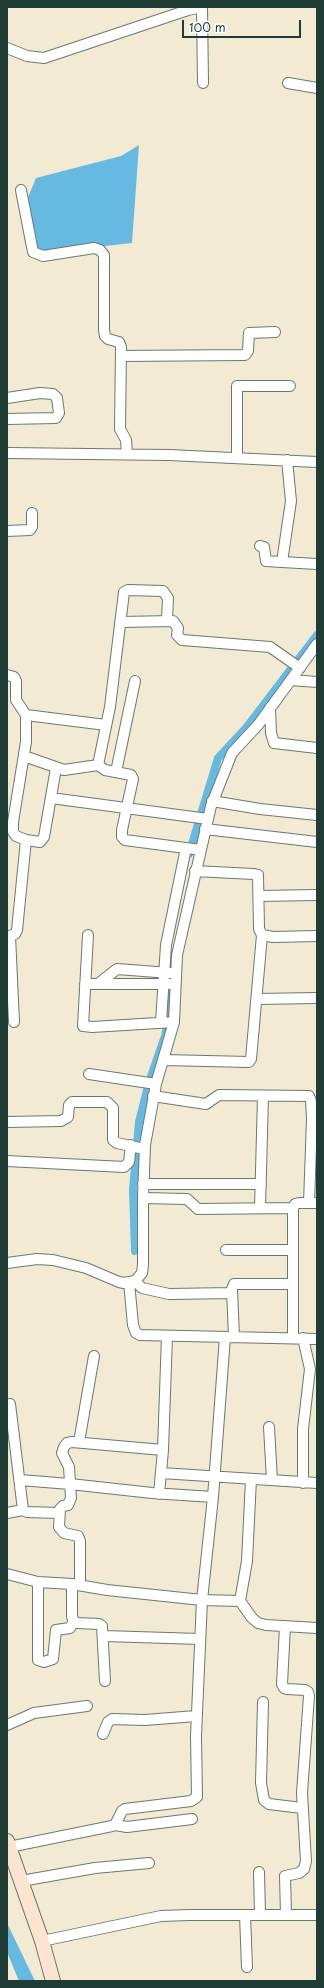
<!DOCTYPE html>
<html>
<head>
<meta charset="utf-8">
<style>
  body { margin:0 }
  #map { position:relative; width:324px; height:1988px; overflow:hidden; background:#f3ead4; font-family:"Playpen Sans",sans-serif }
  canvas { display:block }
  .frame { position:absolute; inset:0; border:8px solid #1f3d34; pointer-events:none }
  .scale { position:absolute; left:182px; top:20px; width:119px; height:18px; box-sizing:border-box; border:2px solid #1f3d34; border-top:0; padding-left:5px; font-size:12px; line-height:14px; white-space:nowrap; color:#1f3d34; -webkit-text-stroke:3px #fff; paint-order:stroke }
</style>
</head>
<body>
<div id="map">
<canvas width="324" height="1988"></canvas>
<div class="frame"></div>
<div class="scale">100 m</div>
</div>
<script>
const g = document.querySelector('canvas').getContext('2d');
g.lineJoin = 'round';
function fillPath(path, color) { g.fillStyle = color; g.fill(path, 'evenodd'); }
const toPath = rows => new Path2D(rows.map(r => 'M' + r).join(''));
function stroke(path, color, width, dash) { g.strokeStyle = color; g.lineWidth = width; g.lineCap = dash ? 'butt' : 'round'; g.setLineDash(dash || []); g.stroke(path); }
const water = toPath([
  [139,145,132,243,34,254,24,207,36,178,121,156],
  [7,1923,34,1979,35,1981,19,1981,7,1952]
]);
const canal = toPath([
  [189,854,218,758,246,728,317,635],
  [135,1251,133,1189,139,1122,149,1082,165,1036,168,1022,168,980]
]);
const minor = toPath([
  [202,7,203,83],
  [7,48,27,56,44,58,188,10,202,7],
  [288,83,317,88],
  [21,190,33,252,43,256,94,248,100,250,104,255,104,330,105,336,108,339,119,342,121,347,120,429,126,440,127,454],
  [121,356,245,355,248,351,249,333,275,332],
  [7,398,40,393,53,394,57,398,59,413,56,418,7,419],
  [7,453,169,455,317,462],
  [237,458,237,386,290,386],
  [287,460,291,501,282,562,317,564],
  [7,531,30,530,32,527,32,513],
  [260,546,264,547,266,561,282,562],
  [167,620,168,598,163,591,128,590,124,592,110,707,98,765,105,770,131,775,133,779,122,830,122,837,125,840,201,850],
  [120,622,173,621,178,628,177,635,182,640,270,647,300,668],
  [7,675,14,677,16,681,16,700,26,715,26,742,13,822,13,832,16,836,26,840,40,842,44,837,56,768],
  [291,680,317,682],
  [270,708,271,733,274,743,317,748],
  [26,715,106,725],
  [24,756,64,770,98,765],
  [116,772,135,681],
  [51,798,208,819],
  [212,801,260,809,317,815],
  [205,829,317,842],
  [195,871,253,874,258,875,259,929,262,935,273,937,317,936],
  [259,896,317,895],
  [88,935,83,1026,92,1027,174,1022],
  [10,936,14,1022],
  [7,937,15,934,17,930,26,840],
  [85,984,169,984],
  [98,984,117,969,170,973],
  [257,999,317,998],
  [161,1022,166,945,186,848],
  [163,1060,249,1062,251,1059,262,935],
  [89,1074,156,1084],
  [153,1096,206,1104,219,1095,309,1096,311,1101,312,1119,309,1203],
  [7,1122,61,1121,68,1117,69,1105,72,1102,107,1102,113,1108,113,1140,117,1143,144,1149],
  [7,1161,124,1167,129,1162,131,1145],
  [143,1184,261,1184],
  [143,1198,187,1199,198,1209,293,1208],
  [260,1208,263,1096],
  [226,1250,293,1250],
  [7,1263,37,1259,53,1260,86,1268,119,1282,124,1283,135,1281,142,1273,143,1265,143,1198,145,1145,156,1084,174,1022,177,955,211,806,232,753,258,725,317,644],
  [135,1281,142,1288,169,1294,232,1293],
  [129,1282,133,1325,136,1333,140,1335,317,1339],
  [234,1337,232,1289,234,1284,293,1284],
  [293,1338,293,1208,295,1204,299,1203,317,1203],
  [303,1338,310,1369,303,1429,303,1483],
  [10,1404,23,1510,27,1512,59,1513],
  [269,1427,272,1480],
  [79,1442,94,1356],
  [161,1473,317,1483],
  [20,1480,70,1484,152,1493,213,1497],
  [159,1494,163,1450,167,1336],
  [7,1513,23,1510],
  [7,1574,38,1582,72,1584,107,1590,202,1600,240,1601,252,1618,258,1623,266,1625,317,1628],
  [38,1582,38,1660,44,1662,53,1659,56,1630,70,1628,74,1621],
  [72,1584,72,1617,74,1621,77,1623,99,1624,102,1626,105,1681],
  [80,1585,80,1541,78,1536,64,1533,59,1527,60,1509,63,1506,68,1505,71,1498,69,1467,62,1453,64,1447,67,1443,72,1442,163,1450],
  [240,1601,247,1561,251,1479],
  [285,1626,282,1684,284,1688,287,1689,305,1690,308,1692,309,1696,302,1793,306,1861,304,1869,299,1873,285,1876,286,1915],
  [104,1636,200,1639],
  [263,1702,261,1783,264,1800,269,1804,302,1808],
  [7,1725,34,1713,87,1706],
  [103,1734,108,1722,112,1719,145,1720,196,1716],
  [115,1825,127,1827,192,1819],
  [9,1847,112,1826,115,1825,122,1811,125,1809,191,1801,197,1797,196,1736,202,1600,213,1497,225,1337],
  [259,1872,260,1915],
  [21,1881,95,1868,149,1863],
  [245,1915,247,1967],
  [42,1941,161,1916,189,1915,317,1915]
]);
const secondary = toPath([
  [7,1841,42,1941,53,1981]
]);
fillPath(water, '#66bae2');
stroke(canal, '#66bae2', 8);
stroke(minor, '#697a6c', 12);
stroke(secondary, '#697a6c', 16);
stroke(minor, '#fff', 10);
stroke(secondary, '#fde4d1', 14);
</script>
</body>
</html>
